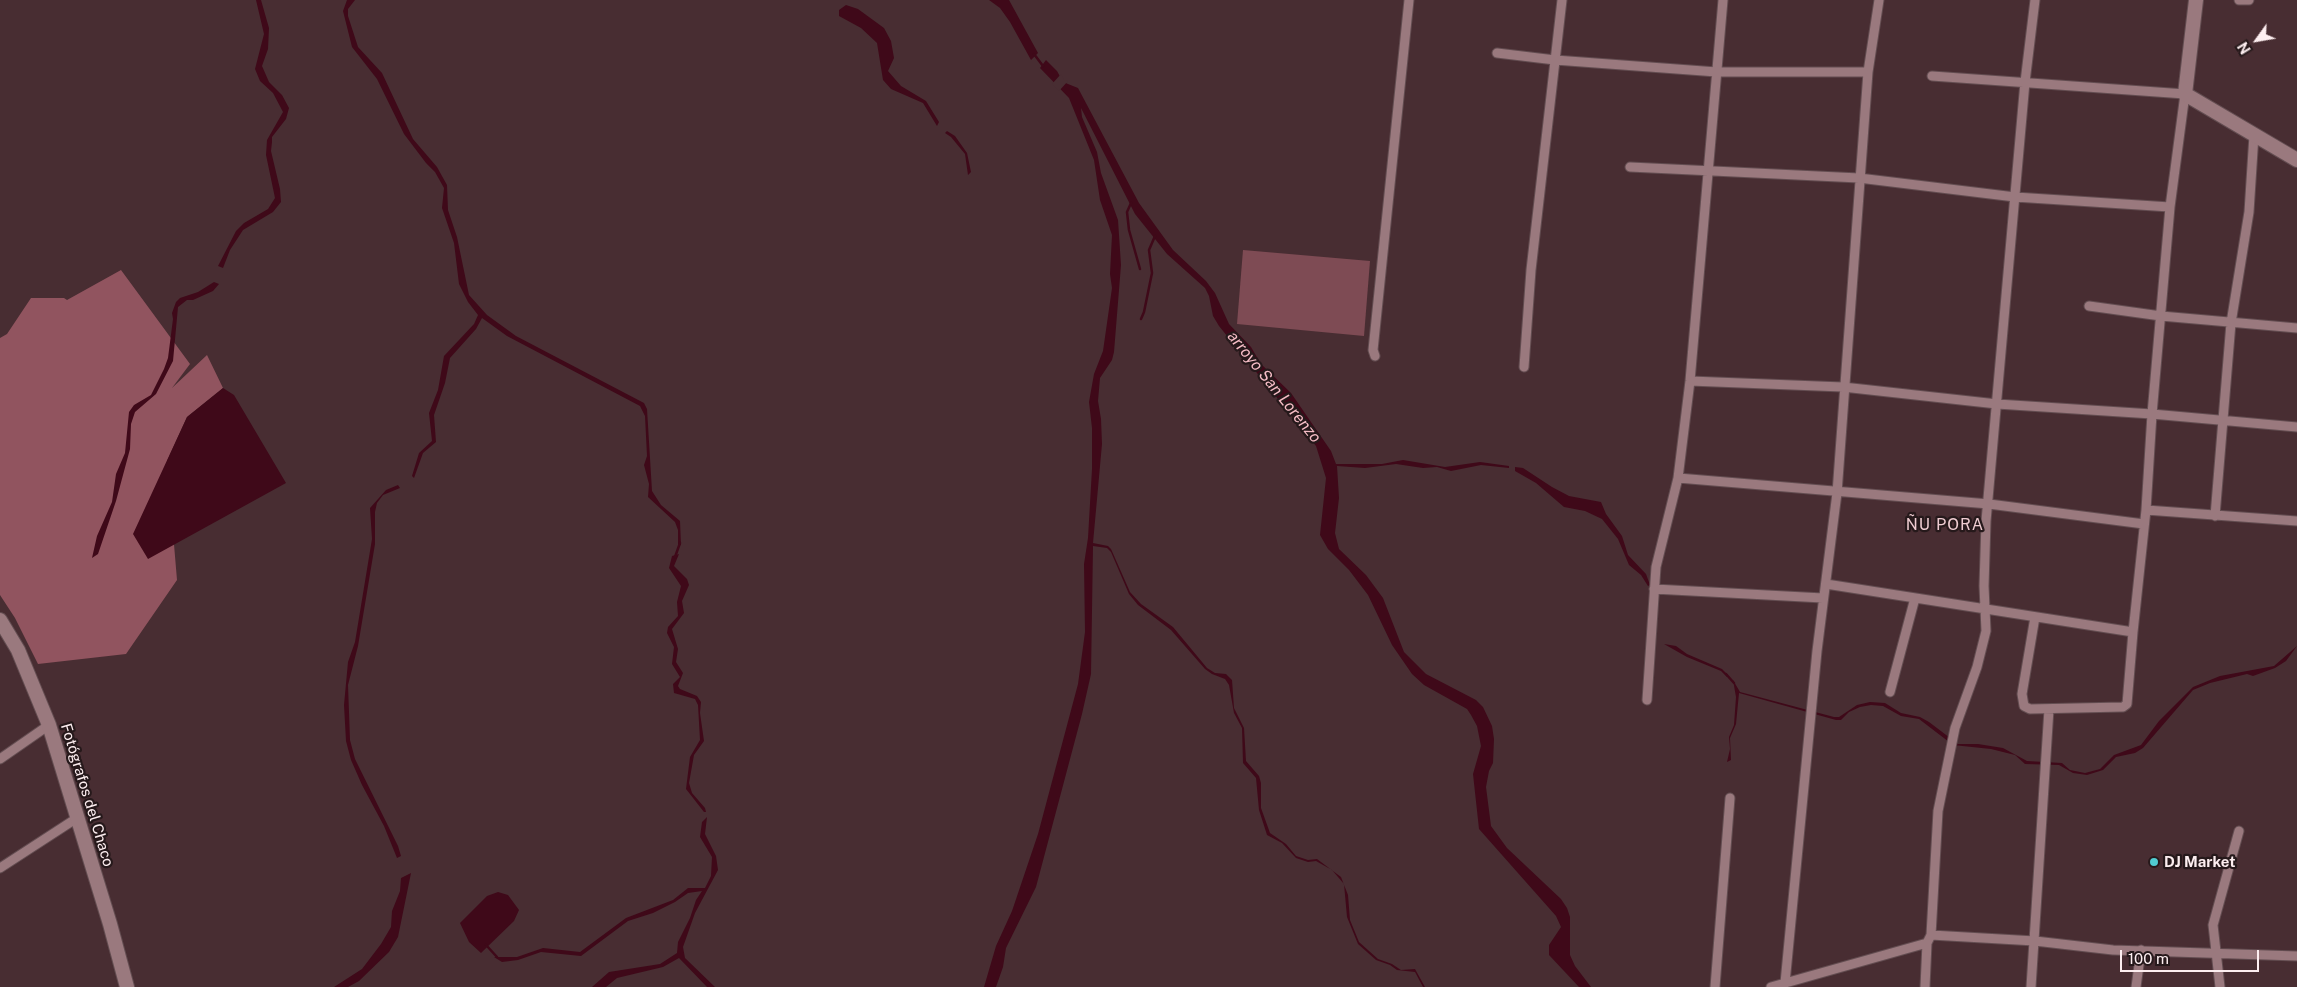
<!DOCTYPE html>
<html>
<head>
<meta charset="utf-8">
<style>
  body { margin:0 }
  #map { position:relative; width:2297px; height:987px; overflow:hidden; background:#482d32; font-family:"Public Sans",sans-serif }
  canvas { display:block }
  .north { position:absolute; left:2232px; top:15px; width:50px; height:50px; -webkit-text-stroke:4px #26191b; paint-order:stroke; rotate:238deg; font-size:14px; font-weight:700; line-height:20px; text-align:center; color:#fdeef0 }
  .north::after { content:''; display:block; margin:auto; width:18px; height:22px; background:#fdeef0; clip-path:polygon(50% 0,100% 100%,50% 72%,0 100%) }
  .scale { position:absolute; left:2120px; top:950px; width:139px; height:22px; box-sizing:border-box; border:2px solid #fdeef0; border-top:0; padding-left:6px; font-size:15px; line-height:18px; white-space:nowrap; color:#fdeef0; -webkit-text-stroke:4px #26191b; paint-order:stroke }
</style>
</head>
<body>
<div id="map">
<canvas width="2297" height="987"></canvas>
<div class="north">N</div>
<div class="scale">100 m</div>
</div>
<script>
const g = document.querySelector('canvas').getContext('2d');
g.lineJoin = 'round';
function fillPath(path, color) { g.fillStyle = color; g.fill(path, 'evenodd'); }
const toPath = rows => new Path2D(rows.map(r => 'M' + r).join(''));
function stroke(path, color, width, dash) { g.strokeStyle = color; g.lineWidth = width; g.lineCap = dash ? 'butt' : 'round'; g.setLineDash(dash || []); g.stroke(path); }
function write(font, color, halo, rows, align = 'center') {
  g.font = font + ' "Public Sans",sans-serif'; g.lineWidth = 4.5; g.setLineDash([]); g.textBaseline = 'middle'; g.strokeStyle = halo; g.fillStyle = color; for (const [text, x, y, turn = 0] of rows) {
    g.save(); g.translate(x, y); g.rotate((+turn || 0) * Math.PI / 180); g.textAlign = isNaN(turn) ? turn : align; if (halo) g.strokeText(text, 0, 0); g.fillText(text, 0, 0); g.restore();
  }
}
const green = toPath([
  [1243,250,1370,261,1364,336,1237,324]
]);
const forest = toPath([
  [121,270,190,364,172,388,207,355,223,388,187,417,167,461,177,580,126,654,38,664,15,618,0,595,0,338,7,334,31,298,64,298,67,300]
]);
const water = toPath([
  [256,0,261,0,269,28,268,49,262,66,269,82,282,95,289,108,286,119,272,137,272,142,271,151,280,189,281,202,273,212,243,230,230,250,223,268,218,266,236,231,244,223,268,209,275,198,266,155,267,140,283,112,273,93,260,81,255,69,264,34],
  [347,0,355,0,348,9,348,16,358,47,382,73,413,139,437,167,447,185,448,210,457,237,469,295,487,315,516,336,644,403,647,409,652,491,661,505,680,521,681,545,678,546,678,530,675,522,648,497,649,484,644,465,647,456,645,416,640,406,507,336,482,318,476,329,450,358,445,383,434,415,436,442,423,453,414,478,412,476,419,453,432,441,429,413,438,390,444,356,474,324,478,315,468,302,459,284,454,243,442,208,444,188,435,172,426,163,404,134,377,79,352,47,343,11],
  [989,0,1009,0,1038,53,1031,60,1010,22,1000,8],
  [846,5,858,9,884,28,891,41,894,58,888,71,901,86,926,101,939,122,937,126,923,103,891,89,883,80,877,43,861,28,839,16,839,10],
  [1046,60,1057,71,1063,82,1078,88,1139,203,1173,250,1206,281,1215,293,1229,324,1251,347,1261,364,1291,393,1331,451,1336,464,1382,464,1403,460,1445,467,1480,462,1509,466,1509,468,1481,465,1451,471,1437,467,1423,468,1396,464,1365,468,1337,466,1339,498,1335,533,1339,549,1366,575,1383,598,1404,652,1426,674,1476,700,1483,707,1492,726,1494,739,1493,763,1489,771,1486,787,1491,826,1507,848,1561,899,1567,908,1570,917,1570,955,1575,966,1591,987,1579,987,1549,955,1549,945,1561,927,1556,916,1479,829,1473,774,1481,746,1477,726,1471,715,1467,709,1424,685,1412,674,1392,645,1368,595,1349,570,1328,549,1320,535,1326,478,1316,446,1219,326,1213,316,1209,296,1205,288,1167,254,1135,214,1081,108,1082,117,1097,152,1101,173,1118,220,1121,265,1114,352,1112,360,1100,378,1098,401,1101,419,1102,444,1093,543,1108,546,1111,549,1130,592,1141,604,1173,627,1207,668,1215,673,1226,674,1232,680,1234,708,1244,728,1246,761,1259,776,1261,783,1261,808,1270,833,1286,844,1296,856,1308,860,1317,859,1341,877,1348,895,1350,920,1359,942,1378,959,1392,964,1401,970,1415,969,1425,987,1423,987,1415,972,1397,970,1390,965,1376,960,1358,944,1347,917,1344,884,1332,870,1316,861,1308,862,1296,858,1282,843,1267,835,1259,810,1256,778,1243,763,1242,728,1234,713,1229,685,1225,679,1212,674,1205,669,1171,630,1138,605,1129,594,1111,552,1107,548,1093,546,1091,674,1082,714,1036,887,1006,948,1003,967,996,987,984,987,996,946,1012,911,1038,834,1078,684,1085,632,1084,564,1088,538,1092,469,1092,428,1089,402,1094,374,1103,351,1112,288,1110,274,1112,235,1100,200,1094,160,1069,98,1040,68],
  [947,131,955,136,967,153,971,172,968,175,965,154,951,137,945,133],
  [214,282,219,284,213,291,193,300,187,300,178,307,173,361,156,394,135,412,131,424,130,449,116,501,98,554,92,558,97,536,112,502,116,474,125,453,129,412,134,405,151,395,164,369,168,358,173,319,172,313,176,302,180,298,198,292],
  [223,388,234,395,286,483,148,559,133,534,187,417],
  [1515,467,1523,468,1552,487,1569,496,1601,502,1606,514,1622,536,1628,555,1646,574,1650,585,1648,586,1641,575,1629,565,1618,539,1602,519,1585,511,1564,507,1536,483,1515,471],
  [398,485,400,488,383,495,377,503,375,512,375,544,358,646,348,685,350,740,355,759,398,846,401,856,397,858,384,826,362,785,351,760,346,741,344,705,348,662,355,642,372,539,370,508,386,490],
  [679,554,674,566,687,579,689,585,682,601,684,613,672,629,678,649,676,662,683,673,678,686,680,689,697,696,701,702,700,713,704,741,694,755,689,783,692,793,705,808,706,812,704,812,686,789,690,757,700,740,698,705,695,699,674,693,673,684,680,677,672,664,674,647,667,633,668,627,678,616,677,602,681,586,669,568,672,556],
  [1664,644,1676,646,1687,654,1722,669,1728,675,1727,677,1721,671,1687,657],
  [2297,646,2286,661,2275,668,2253,676,2247,674,2210,683,2193,690,2143,748,2135,753,2116,757,2103,770,2087,775,2073,773,2059,765,2025,764,2015,755,1991,749,1953,745,1919,719,1901,716,1883,706,1871,705,1860,707,1849,712,1841,720,1836,720,1739,693,1736,724,1730,738,1731,760,1727,762,1730,749,1729,737,1734,725,1736,697,1733,680,1740,692,1834,717,1839,717,1857,705,1870,702,1885,703,1901,713,1920,717,1929,722,1958,744,1978,744,2003,748,2027,761,2062,763,2070,770,2085,773,2100,769,2114,755,2141,745,2159,721,2193,687,2220,676,2274,666],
  [707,817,705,834,716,856,718,870,695,913,683,947,685,958,715,987,707,987,679,958,663,967,617,978,606,987,592,987,609,972,660,964,677,953,678,942,690,918,696,900,702,891,688,893,675,902,653,913,628,921,581,956,541,952,518,960,502,962,494,957,517,957,543,948,580,952,626,918,673,900,688,888,705,888,711,876,712,857,700,837,702,822],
  [411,873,398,937,389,952,359,981,348,987,334,987,362,969,381,944,391,927,392,911,400,891,401,878],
  [498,892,508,895,519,910,514,921,481,953,469,942,460,923,487,896]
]);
const pier = toPath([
  [1061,74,1064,80,1068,81,1059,91,1052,84]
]);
const stream = toPath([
  [1034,54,1043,66],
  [1131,203,1127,212,1129,230,1140,269],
  [1141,319,1144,312,1152,273,1149,250,1155,236],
  [675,557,680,543],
  [1726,674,1734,683],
  [486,945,497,957]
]);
const street = toPath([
  [2239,0,2249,0],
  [1497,53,1555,60,1717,72,1868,72],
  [1630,167,1859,178,2015,197,2170,207],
  [2089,306,2161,316,2297,328],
  [1375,356,1373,350,1409,0],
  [1524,367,1531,270,1562,0],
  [1690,381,1843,387,1997,404,2152,414,2297,427],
  [1678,478,1989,504,2144,524],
  [2146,510,2297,521],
  [2215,516,2231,323,2249,212,2254,135],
  [1826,584,2133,632,2146,510,2152,414,2170,207,2185,94,1932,76],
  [1654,589,1823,598],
  [2035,617,2022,694,2024,706,2030,709,2123,707,2127,704,2133,632],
  [1890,692,1915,598],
  [1647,700,1656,567,1678,478,1690,381,1723,0],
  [0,759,49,725],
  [0,868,77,818],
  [1931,935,2035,941,2113,950,2297,956],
  [1785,983,1817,651,1837,493,1868,72,1879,0],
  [1715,987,1730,798],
  [1771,987,1927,943],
  [1925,987,1927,943,1931,935,1938,811,1955,728,1977,667,1986,631,1984,586,1986,521,2025,82,2035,0],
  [2031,987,2049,709],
  [2136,987,2141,950],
  [2220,987,2213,925,2239,831]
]);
const secondary = toPath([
  [2196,0,2185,94,2297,160],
  [0,620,18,650,49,725,110,924,127,987]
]);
const markers = [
  [2154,862,5,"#51ccd2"]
];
const streetNames = [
  ["Fotógrafos del Chaco",87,795,73]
];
const poiNames = [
  ["DJ Market",2164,862]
];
const waterNames = [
  ["arroyo San Lorenzo",1274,387,51]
];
const neighbourhoodNames = [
  ["ÑU PORA",1945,525]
];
fillPath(green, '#7e4b54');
fillPath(forest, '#91545f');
fillPath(water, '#3f0919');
fillPath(pier, '#482d32');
stroke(stream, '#3f0919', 2.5);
stroke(street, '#634d51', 11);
stroke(secondary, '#634d51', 16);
stroke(street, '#9a797e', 9);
stroke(secondary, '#9a797e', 14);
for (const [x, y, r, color] of markers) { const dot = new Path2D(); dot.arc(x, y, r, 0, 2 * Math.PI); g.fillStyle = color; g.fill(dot); stroke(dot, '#26191b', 2); }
write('15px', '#fdeef0', '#26191b', streetNames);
write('bold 15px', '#fdeef0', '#26191b', poiNames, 'left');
write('italic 16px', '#f6bdc6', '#26191b', waterNames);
g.letterSpacing = '1px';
write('16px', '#efccd1', '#26191b', neighbourhoodNames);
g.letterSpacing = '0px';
</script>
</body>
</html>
